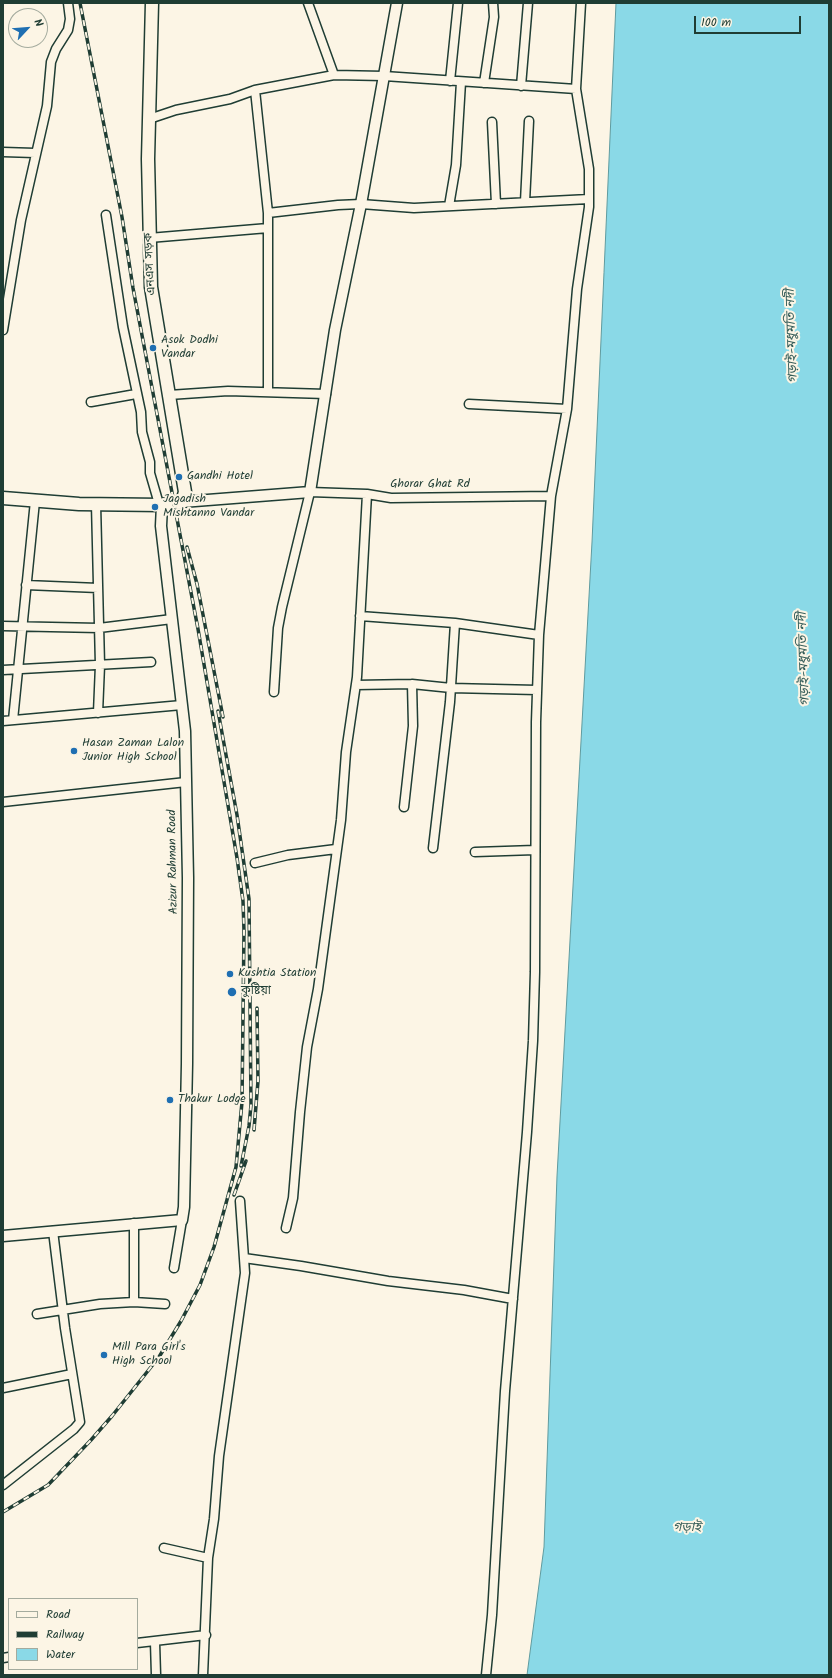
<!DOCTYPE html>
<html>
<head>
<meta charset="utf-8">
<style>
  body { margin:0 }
  #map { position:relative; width:832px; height:1678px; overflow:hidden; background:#fcf5e5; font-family:Kalam,sans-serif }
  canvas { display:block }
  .frame { position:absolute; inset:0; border:4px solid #1f3d34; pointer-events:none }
  .legend { position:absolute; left:8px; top:1598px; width:130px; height:72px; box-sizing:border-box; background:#fcf5e5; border:1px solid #a4ab9e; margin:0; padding:5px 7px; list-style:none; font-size:12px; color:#1f3d34 }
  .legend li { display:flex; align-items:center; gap:8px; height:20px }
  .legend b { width:20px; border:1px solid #a4ab9e }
  .north { position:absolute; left:8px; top:8px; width:40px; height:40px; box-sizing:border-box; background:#fcf5e5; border:1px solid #a4ab9e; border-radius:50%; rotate:64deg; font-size:11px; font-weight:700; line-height:16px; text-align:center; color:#1f3d34 }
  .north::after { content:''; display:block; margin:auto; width:14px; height:18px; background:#1f6fb2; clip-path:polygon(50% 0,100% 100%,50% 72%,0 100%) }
  .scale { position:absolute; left:694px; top:16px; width:107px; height:18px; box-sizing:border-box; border:2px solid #1f3d34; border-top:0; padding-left:5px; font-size:12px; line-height:14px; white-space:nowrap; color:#1f3d34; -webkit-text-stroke:3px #fcf5e5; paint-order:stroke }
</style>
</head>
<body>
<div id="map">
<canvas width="832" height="1678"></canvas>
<div class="frame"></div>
<ul class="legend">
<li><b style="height:5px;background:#fcf5e5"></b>Road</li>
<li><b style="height:5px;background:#1f3d34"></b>Railway</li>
<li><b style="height:11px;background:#8ad9e7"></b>Water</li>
</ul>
<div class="north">N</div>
<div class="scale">100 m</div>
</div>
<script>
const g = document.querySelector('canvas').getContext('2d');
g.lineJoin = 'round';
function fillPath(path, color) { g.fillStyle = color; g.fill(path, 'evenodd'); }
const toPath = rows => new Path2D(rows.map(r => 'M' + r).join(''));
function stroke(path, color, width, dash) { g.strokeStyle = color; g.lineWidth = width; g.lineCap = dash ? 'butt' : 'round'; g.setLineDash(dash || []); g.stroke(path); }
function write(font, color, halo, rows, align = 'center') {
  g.font = font + ' Kalam,"Noto Sans Bengali",sans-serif'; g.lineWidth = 4; g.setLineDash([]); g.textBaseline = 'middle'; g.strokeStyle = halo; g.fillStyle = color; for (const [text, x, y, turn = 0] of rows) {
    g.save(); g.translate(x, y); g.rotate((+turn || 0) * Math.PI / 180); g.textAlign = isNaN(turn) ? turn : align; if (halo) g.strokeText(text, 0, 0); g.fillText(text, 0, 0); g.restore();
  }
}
const water = toPath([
  [616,3,829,3,829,1675,527,1675,544,1547,557,1176,592,542,616,3]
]);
const minor = toPath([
  [308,3,334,75],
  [450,81,458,3],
  [484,83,494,17,493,3],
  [521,86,528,3],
  [255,90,268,213,268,392],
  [149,119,176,110,230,99,255,90,334,75,384,76,576,89],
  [492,122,496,204],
  [3,152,35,153],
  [525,202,529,121],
  [449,206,456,165,461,82],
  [268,213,338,205,361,204,414,208,589,199],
  [106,215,123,327,141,412,142,432,150,462,150,473,159,504],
  [149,238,268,228],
  [3,330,21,220,47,106,51,62,56,49,68,30,70,19,68,3],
  [169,395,228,391,326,394],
  [91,402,136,394],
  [469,404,567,409],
  [96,504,100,665,98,713],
  [26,585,98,588],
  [360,616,455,623,539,635],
  [3,626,99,628,172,619],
  [3,670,151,662],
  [356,685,412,684,451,688,537,690],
  [274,692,278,628,282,607,310,492,367,494,391,498,551,496],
  [13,720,35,501],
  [3,721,182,705],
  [3,802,186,782],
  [404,807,413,726,412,684],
  [433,848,450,702,455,623],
  [475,852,535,850],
  [255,863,288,855,336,849],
  [134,1223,134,1302],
  [286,1228,293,1198,300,1112,307,1047,318,989,341,820,346,752,357,677,367,494],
  [244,1258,301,1266,388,1281,464,1290,513,1299],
  [174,1268,182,1220],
  [37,1314,100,1304,134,1302,165,1304],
  [3,1388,72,1374],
  [3,1485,74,1429,80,1422,65,1328,53,1231],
  [164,1548,208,1558],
  [155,1642,156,1675],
  [137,1643,206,1635],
  [3,1658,9,1657],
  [203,1675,208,1558,214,1519,219,1456,245,1273,240,1201],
  [486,1675,492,1615,505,1391,527,1132,533,1041,535,972,536,722,539,635,551,496,567,409,577,289,589,207,589,169,576,89,581,3]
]);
const tertiary = toPath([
  [182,502,310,492,335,330,361,204,397,3],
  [3,1236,182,1220,184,1207,187,1064,188,878,185,731,161,526,162,505]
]);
const secondary = toPath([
  [3,498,79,504,162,505,182,502,185,492,151,287,148,159,152,3]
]);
const rail = toPath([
  [187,547,197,584,223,717],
  [218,711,237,815,249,899,251,1105,249,1126,241,1166],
  [254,1130,258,1081,257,1008],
  [234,1195,246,1161],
  [3,1512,48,1485,91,1440,112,1416,159,1357,181,1321,200,1285,214,1247,236,1167,242,1102,244,931,243,901,237,858,198,629,133,288,122,217,80,3]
]);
const markers = [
  [153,348,4,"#1f6fb2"],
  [179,477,4,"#1f6fb2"],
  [155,507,4,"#1f6fb2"],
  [74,751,4,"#1f6fb2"],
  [230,974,4,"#1f6fb2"],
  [232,992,5,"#1f6fb2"],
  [170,1100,4,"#1f6fb2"],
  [104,1355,4,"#1f6fb2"]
];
const streetNames = [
  ["এনএস সড়ক",151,264,-93],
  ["Ghorar Ghat Rd",430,485],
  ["Azizur Rahman Road",174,862,-91]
];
const poiNames = [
  ["Asok Dodhi",161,341],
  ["Vandar",161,355],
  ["Gandhi Hotel",187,477],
  ["Jagadish",163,500],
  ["Mishtanno Vandar",163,514],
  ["Hasan Zaman Lalon",82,744],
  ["Junior High School",82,758],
  ["Kushtia Station",238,974],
  ["কুষ্টিয়া",241,992],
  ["Thakur Lodge",178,1100],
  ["Mill Para Girl's",112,1348],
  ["High School",112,1362]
];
const waterNames = [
  ["গড়াই-মধুমতি নদী",793,336,-92],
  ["গড়াই-মধুমতি নদী",805,659,-92],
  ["গড়াই",687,1529]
];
fillPath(water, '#8ad9e7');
stroke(water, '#5f9b9f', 1);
stroke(minor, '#1f3d34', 11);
stroke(tertiary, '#1f3d34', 13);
stroke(secondary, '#1f3d34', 15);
stroke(minor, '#fcf5e5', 8);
stroke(tertiary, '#fcf5e5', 10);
stroke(secondary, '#fcf5e5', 12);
stroke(rail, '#1f3d34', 3.5);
stroke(rail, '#fcf5e5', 2, [6]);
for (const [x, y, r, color] of markers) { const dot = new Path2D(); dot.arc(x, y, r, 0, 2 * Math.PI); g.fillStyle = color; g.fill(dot); stroke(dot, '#fcf5e5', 1.5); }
write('12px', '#1f3d34', '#fcf5e5', streetNames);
write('12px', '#1f3d34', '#fcf5e5', poiNames, 'left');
write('italic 13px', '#345c58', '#fcf5e5', waterNames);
</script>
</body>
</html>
